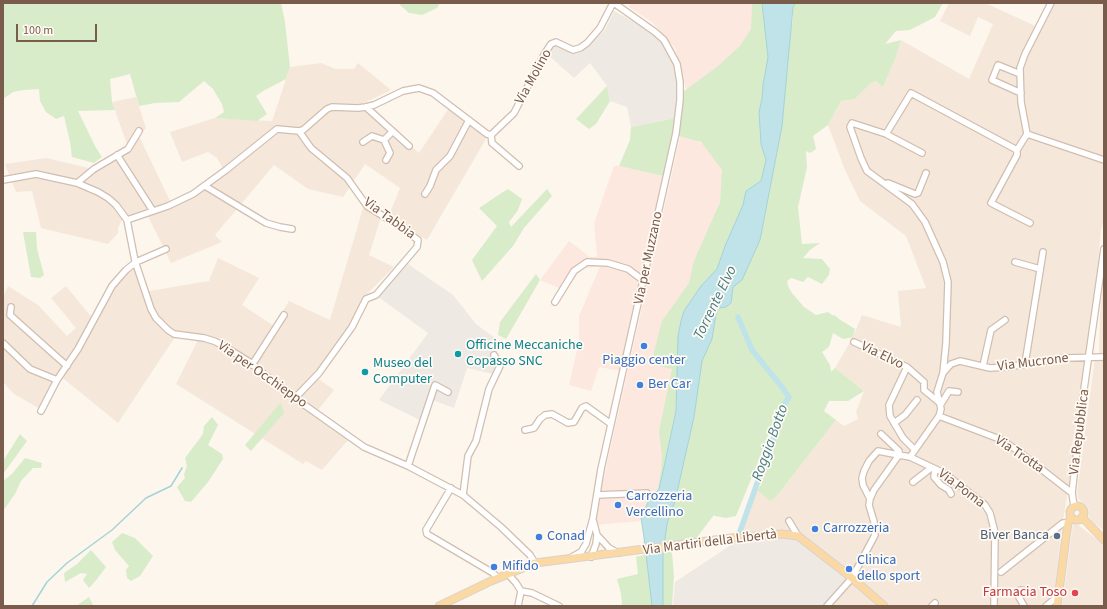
<!DOCTYPE html>
<html>
<head>
<meta charset="utf-8">
<style>
  body { margin:0 }
  #map { position:relative; width:1107px; height:609px; overflow:hidden; background:#fdf6ec; font-family:"Source Sans 3",sans-serif }
  canvas { display:block }
  .frame { position:absolute; inset:0; border:4px solid #7a5c4d; pointer-events:none }
  .scale { position:absolute; left:16px; top:24px; width:81px; height:18px; box-sizing:border-box; border:2px solid #7a5c4d; border-top:0; padding-left:5px; font-size:12px; line-height:14px; white-space:nowrap; color:#7a5c4d; -webkit-text-stroke:3px #fffaf3; paint-order:stroke }
</style>
</head>
<body>
<div id="map">
<canvas width="1107" height="609"></canvas>
<div class="frame"></div>
<div class="scale">100 m</div>
</div>
<script>
const g = document.querySelector('canvas').getContext('2d');
g.lineJoin = 'round';
function fillPath(path, color) { g.fillStyle = color; g.fill(path, 'evenodd'); }
const toPath = rows => new Path2D(rows.map(r => 'M' + r).join(''));
function stroke(path, color, width, dash) { g.strokeStyle = color; g.lineWidth = width; g.lineCap = dash ? 'butt' : 'round'; g.setLineDash(dash || []); g.stroke(path); }
function write(font, color, halo, rows, align = 'center') {
  g.font = font + ' "Source Sans 3",sans-serif'; g.lineWidth = 3.5; g.setLineDash([]); g.textBaseline = 'middle'; g.strokeStyle = halo; g.fillStyle = color; for (const [text, x, y, turn = 0] of rows) {
    g.save(); g.translate(x, y); g.rotate((+turn || 0) * Math.PI / 180); g.textAlign = isNaN(turn) ? turn : align; if (halo) g.strokeText(text, 0, 0); g.fillText(text, 0, 0); g.restore();
  }
}
const residential = toPath([
  [949,3,985,3,1040,28,1054,3,1104,3,1104,220,1101,230,1094,303,1084,374,1077,416,1072,447,1074,452,1062,527,1053,606,888,606,852,574,799,533,771,531,740,533,742,518,748,504,757,490,770,501,776,497,836,420,844,426,858,419,856,412,864,391,835,368,853,337,862,315,901,327,898,291,926,288,906,236,860,201,845,170,828,125,841,101,855,99,871,83,876,81,883,87,896,57,901,40,969,79,993,24,978,17,970,36,940,21],
  [321,63,336,69,354,69,358,63,391,90,364,103,419,153,449,108,487,137,427,240,388,218,400,188,365,164,343,197,308,189,274,165,215,235,222,242,171,263,148,216,192,197,225,172,217,158,208,152,182,162,170,132,215,118,272,121,290,67],
  [136,97,146,128,139,136,170,201,123,218,118,228,118,233,108,244,41,228,32,191,16,192,5,164,46,158,93,169,128,147,112,102],
  [363,208,381,217,369,255,394,267,366,295,350,326,313,375,334,390,315,414,349,439,322,470,306,461,303,464,176,384,199,338,175,337,118,423,59,375,40,409,14,394,3,382,3,297,8,286,38,305,67,336,76,328,51,298,66,286,93,319,112,283,132,260,143,292,209,281,218,258,259,278,242,305,274,326,289,301,330,320],
  [1104,275,1104,354,1099,353,1100,313],
  [1095,358,1104,360,1104,531,1092,521,1089,516,1089,510,1087,506,1078,499,1077,492],
  [1073,524,1078,525,1102,543,1104,546,1104,606,1062,606],
  [851,580,881,606,830,606]
]);
const commercial = toPath([
  [631,3,752,3,753,20,749,43,687,93,675,48,653,23,629,7],
  [681,133,686,134,707,147,731,171,659,489,641,517,641,521,596,525,597,508],
  [614,166,619,166,663,176,629,334,620,371,599,367,591,391,569,385,579,341,579,316,600,266,581,269,566,291,540,280,569,241,590,257,597,257,594,223]
]);
const industrial = toPath([
  [614,11,638,24,662,42,674,65,676,77,676,118,631,127,627,107,610,101,607,86,590,63,574,78,547,54,555,43,575,53,581,52,605,30],
  [408,264,453,295,476,324,499,341,493,374,467,368,454,408,429,399,420,420,379,400,428,333,377,296],
  [769,537,797,538,849,579,826,606,673,606,675,582,740,539]
]);
const green = toPath([
  [3,3,281,3,285,22,290,67,286,79,263,91,256,96,267,114,257,121,215,118,224,112,222,104,213,89,204,81,179,102,155,103,139,106,130,74,110,79,112,102,115,110,78,111,95,146,102,157,94,163,72,157,70,142,64,116,56,119,46,112,40,101,39,89,24,90,13,92,3,99],
  [398,3,440,3,437,8,422,15,409,13],
  [752,3,762,3,764,18,792,26,793,7,796,3,902,3,903,4,943,3,935,17,910,30,896,31,885,44,901,40,896,57,883,87,876,81,871,83,855,99,841,101,828,125,813,136,816,149,810,153,806,151,807,167,798,207,802,244,820,243,810,250,803,258,822,259,830,269,829,275,822,284,808,277,803,282,791,278,787,281,788,286,792,293,804,307,816,315,828,312,832,315,836,316,839,319,855,329,853,337,843,339,833,333,829,347,822,352,830,365,831,372,835,368,864,391,848,401,829,401,824,411,836,420,776,497,770,501,757,490,761,485,785,407,790,397,768,369,768,370,787,396,783,407,772,418,773,421,762,452,736,516,726,518,715,516,714,515,695,540,671,542,674,576,672,606,622,605,621,593,617,579,638,574,636,557,644,555,643,544,658,488,661,471,662,457,659,431,672,369,651,364,658,336,662,321,689,283,694,261,716,211,720,203,722,170,701,142,679,136,683,92,718,66,740,46,751,29],
  [607,86,610,101,596,124,589,129,576,119],
  [676,118,663,176,619,166,630,140,631,127],
  [508,189,522,199,518,210,509,222,511,227,547,189,552,196,524,228,513,246,482,281,472,260,497,226,479,208,503,192],
  [23,232,36,232,37,249,44,275,40,278,31,277],
  [536,274,540,280,506,339,498,335,500,322],
  [281,402,284,413,251,451,245,445],
  [212,417,218,425,208,445,222,454,223,459,208,482,191,502,185,501,177,487,185,478,184,474,187,466,185,458,203,434,204,426],
  [20,434,27,441,3,474,3,461],
  [25,458,42,463,41,468,33,468,21,481,15,494,3,511,3,481,12,474],
  [122,533,135,538,153,556,140,576,131,581,127,578,126,570,129,566,115,550,112,542],
  [91,550,106,567,97,579,89,588,83,580,87,574,81,573,65,582,64,573,77,564],
  [89,597,93,605,92,606,76,606]
]);
const water = toPath([
  [762,3,796,3,793,7,782,126,760,240,742,280,733,287,731,303,726,307,719,308,716,314,712,339,702,361,694,417,675,501,667,524,663,554,663,606,652,606,645,545,641,517,649,500,659,489,664,467,676,411,678,336,681,321,684,311,701,286,717,269,725,246,743,205,746,191,761,181,766,160,761,144,759,112,762,99,763,85,768,57,762,3]
]);
const stream = toPath([
  [32,606,47,582,67,563,112,530,146,498,171,486,182,468]
]);
const canal = toPath([
  [738,317,752,350,782,387,789,397,783,407,777,428,739,534]
]);
const minor = toPath([
  [1020,74,998,65,992,80,1021,93],
  [366,107,409,146],
  [299,131,303,130,327,109,332,107,358,108,366,107,374,105,403,91,419,88,433,93,487,134,491,135,514,113,545,53,551,44,556,42,573,50,580,48,587,43,600,28,613,3],
  [886,134,911,93,1017,150],
  [1027,134,1021,102,1020,68,1025,54,1051,3],
  [1027,134,1017,150,1017,155,991,203,1030,223],
  [1027,134,1104,160],
  [491,135,492,143,519,166],
  [363,142,372,136,384,140],
  [922,153,886,134,852,123,850,127,861,158,867,171,912,204,925,222,943,262,948,282,946,343,943,373],
  [117,155,153,211],
  [386,160,390,153,384,140,392,132],
  [3,180,36,174,77,183,98,192,108,198,116,205,127,220,135,261,151,309,156,318,168,330,174,334,204,338,214,341,222,345,248,361,289,394,364,447,408,466,463,495,501,527,530,555,535,563],
  [77,183,94,169,128,149,139,131],
  [888,183,915,194,918,193,926,173],
  [205,186,266,223,280,227,292,229],
  [425,194,430,186,436,170,450,156,469,120],
  [127,220,168,206,193,194,226,170,277,129,299,131],
  [1015,262,1040,269],
  [555,302,574,271,587,262,608,263,628,269,644,281],
  [11,307,10,315,67,366],
  [854,342,907,367,924,382,924,390,941,404],
  [3,343,30,369,57,380],
  [1025,364,1043,252],
  [252,365,284,315],
  [983,366,991,330,1005,320],
  [907,367,889,405,890,416,903,438,915,450],
  [295,398,319,373,352,327,366,299,376,295,417,247,418,240,399,226,367,206,347,178,311,148,299,131],
  [941,404,949,391,958,392],
  [41,411,57,380,78,349,112,286,126,270,136,262,166,249],
  [939,416,1002,440,1018,451,1072,493],
  [894,423,905,415,917,400],
  [525,430,534,428,540,419,545,415,552,414,568,423,574,422,582,408,586,406,611,424],
  [881,434,899,451,899,455],
  [910,457,939,416,941,409,937,392,943,373,951,364,960,361,990,368,1007,367,1065,358,1104,357],
  [408,466,435,385,448,392],
  [935,469,934,477,941,485,949,490,951,494],
  [913,482,931,468],
  [451,488,429,525,426,530,427,534,493,573,498,578],
  [463,495,468,456,476,441,489,389,500,366,494,355],
  [597,495,647,493],
  [870,499,863,485,862,478,864,471,869,461,878,451,899,455],
  [1074,506,1072,493,1084,389,1104,249],
  [789,521,798,536],
  [597,535,609,548,618,553],
  [572,557,581,552,586,544,593,518,601,469,676,133,680,100,680,82,677,64,664,40,655,32,614,3],
  [591,557,596,544,597,535,593,520],
  [1001,572,1063,523,1068,523],
  [508,574,516,583,521,591,518,606],
  [521,591,532,593,559,606],
  [827,606,852,578,875,535,874,522,869,505,870,499,874,490,899,455,910,457,944,473,985,505,990,513,995,533,994,606],
  [932,606,935,603],
  [1024,606,1016,592,1020,590,1026,591],
  [1046,606,1058,596]
]);
const major = toPath([
  '1070 513a7 7 0 1 1 14 0a7 7 0 1 1-14 0Z',
  [1082,517,1104,540],
  [439,606,491,581,535,563,731,538,782,534,798,536,852,578,884,606],
  [1057,606,1066,537,1068,523,1071,517]
]);
const markers = [
  [644,346,4,"#3f7fe0"],
  [458,354,4,"#0f9aa8"],
  [365,372,4,"#0f9aa8"],
  [640,385,4,"#3f7fe0"],
  [618,505,4,"#3f7fe0"],
  [815,529,4,"#3f7fe0"],
  [1057,536,4,"#5c6f8a"],
  [539,537,4,"#3f7fe0"],
  [494,567,4,"#3f7fe0"],
  [849,569,4,"#3f7fe0"],
  [1075,593,4,"#e0444e"]
];
const streetNames = [
  ["Via Molino",534,77,-61],
  ["Via Tabbia",389,219,36],
  ["Via per Muzzano",649,258,-78],
  ["Via Elvo",882,356,26],
  ["Via Mucrone",1033,363,-7],
  ["Via per Occhieppo",262,375,35],
  ["Via Repubblica",1080,432,-83],
  ["Via Trotta",1019,455,34],
  ["Via Poma",961,489,37],
  ["Via Martiri della Libertà",710,543,-7]
];
const cultureNames = [
  ["Officine Meccaniche",466,346],
  ["Copasso SNC",466,362],
  ["Museo del",373,364],
  ["Computer",373,380]
];
const shopNames = [
  ["Piaggio center",644,361,"center"],
  ["Ber Car",648,385],
  ["Carrozzeria",626,497],
  ["Vercellino",626,513],
  ["Carrozzeria",823,529],
  ["Conad",547,537],
  ["Clinica",857,561],
  ["dello sport",857,577],
  ["Mifido",502,567]
];
const serviceNames = [
  ["Biver Banca",1049,536]
];
const healthNames = [
  ["Farmacia Toso",1067,593]
];
const waterNames = [
  ["Torrente Elvo",716,303,-64],
  ["Roggia Botto",771,443,-70]
];
fillPath(residential, '#f5e8da');
fillPath(commercial, '#fde8e0');
fillPath(industrial, '#efe9e4');
fillPath(green, '#d8ecc9');
fillPath(water, '#bfe3e8');
stroke(water, '#a5d3da', 1);
stroke(stream, '#a5d3da', 1.5);
stroke(canal, '#bfe3e8', 5.5);
stroke(minor, '#d1beb0', 8);
stroke(major, '#dad1cd', 9);
stroke(minor, '#fff', 5.5);
stroke(major, '#fbd9a5', 7);
for (const [x, y, r, color] of markers) { const dot = new Path2D(); dot.arc(x, y, r, 0, 2 * Math.PI); g.fillStyle = color; g.fill(dot); stroke(dot, '#fffaf3', 1.5); }
write('14px', '#7a5c4d', '#fffaf3', streetNames);
write('14px', '#0d838f', '#fffaf3', cultureNames, 'left');
write('14px', '#366cbe', '#fffaf3', shopNames, 'left');
write('14px', '#4e5e75', '#fffaf3', serviceNames, 'right');
write('14px', '#be3a42', '#fffaf3', healthNames, 'right');
write('italic 15px', '#437c86', '#fffaf3', waterNames);
</script>
</body>
</html>
